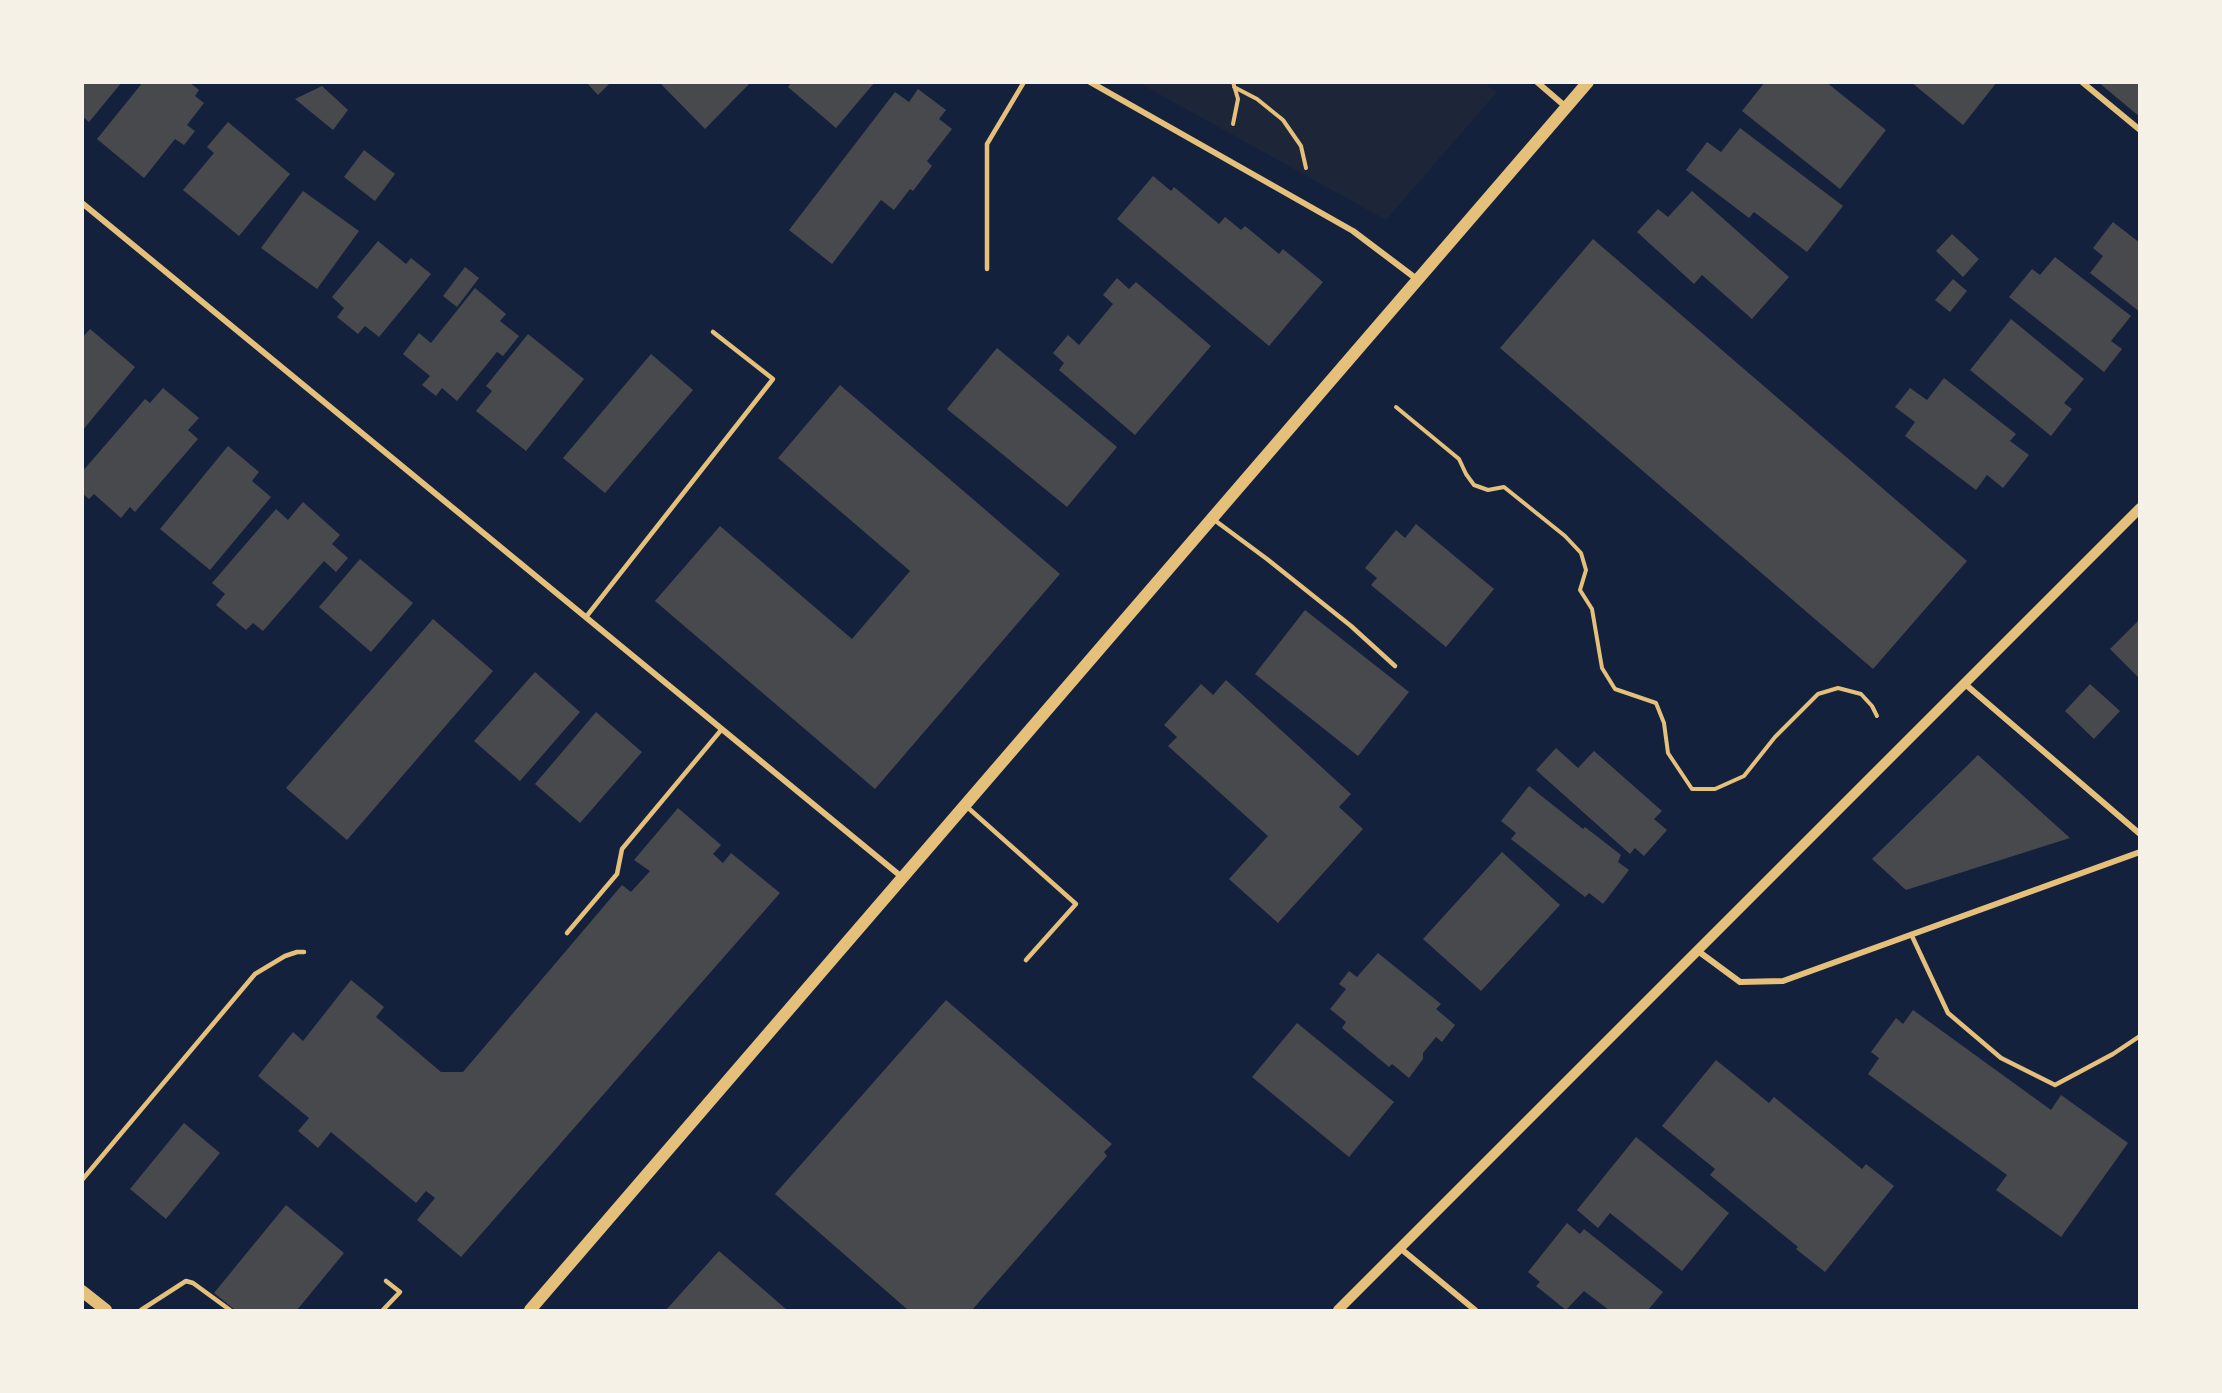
<!DOCTYPE html>
<html>
<head>
<meta charset="utf-8">
<style>
  body { margin:0 }
  #map { position:relative; width:2222px; height:1393px; overflow:hidden; background:#14213d; font-family:Quicksand,sans-serif }
  canvas { display:block }
  .frame { position:absolute; inset:0; border:84px solid #f6f1e7; pointer-events:none }
</style>
</head>
<body>
<div id="map">
<canvas width="2222" height="1393"></canvas>
<div class="frame"></div>
</div>
<script>
const g = document.querySelector('canvas').getContext('2d');
g.lineJoin = 'round';
function fillPath(path, color) { g.fillStyle = color; g.fill(path, 'evenodd'); }
const toPath = rows => new Path2D(rows.map(r => 'M' + r).join(''));
function stroke(path, color, width, dash) { g.strokeStyle = color; g.lineWidth = width; g.lineCap = dash ? 'butt' : 'round'; g.setLineDash(dash || []); g.stroke(path); }
const green = toPath([
  [1484,82,1496,93,1386,220,1139,83]
]);
const building = toPath([
  [82,82,122,82,89,122,82,116],
  [143,82,189,82,199,90,195,96,204,103,187,125,195,131,184,145,175,139,144,178,97,139],
  [586,82,611,82,598,95],
  [659,82,751,82,705,129],
  [792,82,875,82,836,128,788,87],
  [1765,82,1826,82,1886,130,1840,189,1742,111],
  [1911,82,1997,82,1963,125],
  [2098,82,2140,82,2140,117],
  [322,86,348,110,333,130,295,99],
  [918,89,946,110,939,119,952,129,927,161,932,166,913,191,910,189,894,210,881,200,832,264,789,230,895,92,909,102],
  [228,122,290,174,239,236,183,190,214,153,207,147],
  [1740,128,1843,206,1807,252,1754,212,1749,218,1686,170,1707,142,1721,152],
  [364,150,395,174,375,201,344,177],
  [1153,176,1171,191,1174,187,1219,224,1225,217,1241,230,1245,226,1279,254,1283,249,1323,282,1269,346,1117,219],
  [303,191,359,231,317,289,261,248],
  [1692,191,1789,277,1752,319,1702,275,1694,284,1637,232,1658,209,1668,217],
  [2113,222,2140,243,2140,312,2090,273,2103,256,2093,248],
  [1952,234,1979,259,1963,277,1936,251],
  [1593,239,1967,561,1873,669,1500,348],
  [378,241,406,264,411,258,431,274,379,337,365,326,358,334,337,317,344,308,332,297],
  [2055,257,2131,316,2111,341,2122,349,2104,372,2009,297,2032,269,2040,275],
  [465,267,479,278,457,307,443,296],
  [1117,278,1129,289,1136,282,1211,346,1135,435,1059,370,1064,363,1053,353,1068,335,1079,345,1113,304,1103,295],
  [1953,279,1967,291,1950,312,1935,300],
  [475,288,506,314,500,321,519,336,503,356,497,352,457,401,442,388,436,396,422,385,430,376,403,354,419,333,431,343],
  [2011,319,2084,379,2064,403,2072,409,2051,436,1970,370],
  [90,329,135,367,82,431,82,338],
  [528,334,584,379,526,451,476,411,492,391,486,386],
  [997,348,1117,447,1067,507,947,409],
  [651,354,693,390,605,493,563,458],
  [1944,378,2016,434,2010,441,2029,455,2003,488,1987,475,1976,490,1905,436,1915,422,1895,407,1910,388,1927,400],
  [840,385,1060,574,875,789,655,601,720,526,852,639,910,571,778,458],
  [163,388,199,418,188,430,198,439,135,512,130,507,121,518,94,494,89,499,82,493,82,472,145,399,150,403],
  [228,446,259,472,252,481,271,497,210,570,160,529],
  [303,502,340,535,332,544,348,558,336,572,324,561,263,631,253,623,246,630,216,605,225,594,212,583,276,509,288,520],
  [1416,524,1494,589,1446,647,1371,585,1377,578,1365,568,1396,530,1405,538],
  [360,559,413,603,371,652,319,607],
  [1305,610,1409,692,1358,756,1255,674],
  [433,619,493,671,347,840,286,788],
  [2140,619,2140,679,2110,649],
  [535,672,580,712,520,781,474,741],
  [1226,680,1351,794,1339,807,1363,829,1278,923,1229,879,1268,836,1168,746,1177,737,1164,725,1201,684,1213,695],
  [2090,684,2120,711,2094,739,2065,711],
  [596,712,642,752,580,823,535,784],
  [1556,748,1578,768,1594,751,1662,811,1654,819,1667,830,1644,856,1635,848,1630,854,1536,770],
  [1978,755,2070,838,1906,890,1872,859],
  [1529,786,1583,829,1585,827,1621,855,1618,862,1629,870,1603,904,1589,893,1585,897,1511,839,1516,833,1501,821],
  [678,808,721,845,713,854,723,863,731,853,780,893,461,1257,417,1220,435,1198,426,1191,416,1203,331,1132,318,1148,298,1131,309,1118,258,1076,293,1032,303,1041,351,980,384,1007,376,1017,441,1072,463,1072,622,885,631,892,650,871,634,860],
  [1502,852,1560,905,1481,991,1423,939],
  [1378,953,1441,1004,1436,1009,1455,1025,1442,1042,1436,1037,1423,1053,1423,1059,1409,1078,1392,1064,1389,1067,1342,1028,1346,1022,1330,1009,1346,989,1339,984,1349,971,1357,977],
  [946,1000,1112,1144,1104,1152,1107,1156,972,1310,908,1310,775,1194],
  [1913,1010,2051,1110,2061,1095,2128,1143,2061,1237,1996,1190,2007,1175,1868,1074,1879,1058,1871,1052,1896,1018,1903,1024],
  [1297,1023,1394,1102,1349,1157,1252,1077],
  [1716,1060,1769,1103,1774,1097,1862,1169,1866,1164,1894,1186,1825,1272,1796,1249,1798,1247,1710,1175,1715,1169,1662,1126],
  [184,1123,220,1153,166,1219,130,1189],
  [1636,1137,1729,1213,1682,1271,1610,1213,1598,1228,1577,1210],
  [286,1205,344,1253,297,1310,235,1310,214,1293],
  [1567,1223,1580,1234,1584,1229,1663,1292,1648,1310,1609,1310,1584,1291,1566,1310,1536,1286,1540,1282,1528,1272],
  [719,1251,787,1310,666,1310]
]);
const path = toPath([
  [1234,87,1257,99,1283,120,1301,146,1306,168],
  [1233,124,1238,99,1233,82],
  [1396,407,1459,459,1466,474,1474,485,1488,490,1504,487,1565,536,1581,553,1586,570,1580,590,1592,609,1602,668,1615,689,1656,703,1664,723,1668,753,1692,789,1715,789,1744,776,1775,737,1818,694,1838,688,1861,694,1872,706,1877,716]
]);
const service = toPath([
  [987,269,987,144,1024,82],
  [1213,519,1267,559,1351,626,1395,666],
  [586,617,773,379,713,332],
  [966,806,1076,904,1026,960],
  [567,933,617,874,622,849,722,729],
  [1911,934,1948,1013,2001,1058,2055,1085,2113,1054,2140,1036],
  [82,1180,255,974,285,956,297,952,304,952],
  [141,1310,186,1281,193,1283,230,1310],
  [383,1310,400,1292,386,1281]
]);
const minor = toPath([
  [1090,82,1353,231,1418,280],
  [1537,82,1566,107],
  [2082,82,2140,130],
  [82,203,903,878],
  [1965,684,2140,834],
  [1698,951,1740,982,1783,981,2140,852],
  [1400,1248,1475,1310]
]);
const tertiary = toPath([
  [1338,1310,2140,508]
]);
const secondary = toPath([
  [82,1291,106,1310],
  [530,1310,1588,82]
]);
fillPath(green, '#1d2539');
fillPath(building, '#48494c');
stroke(path, '#e5c07b', 4);
stroke(service, '#e5c07b', 4.5);
stroke(minor, '#e5c07b', 6);
stroke(tertiary, '#e5c07b', 10);
stroke(secondary, '#e5c07b', 12);
</script>
</body>
</html>
